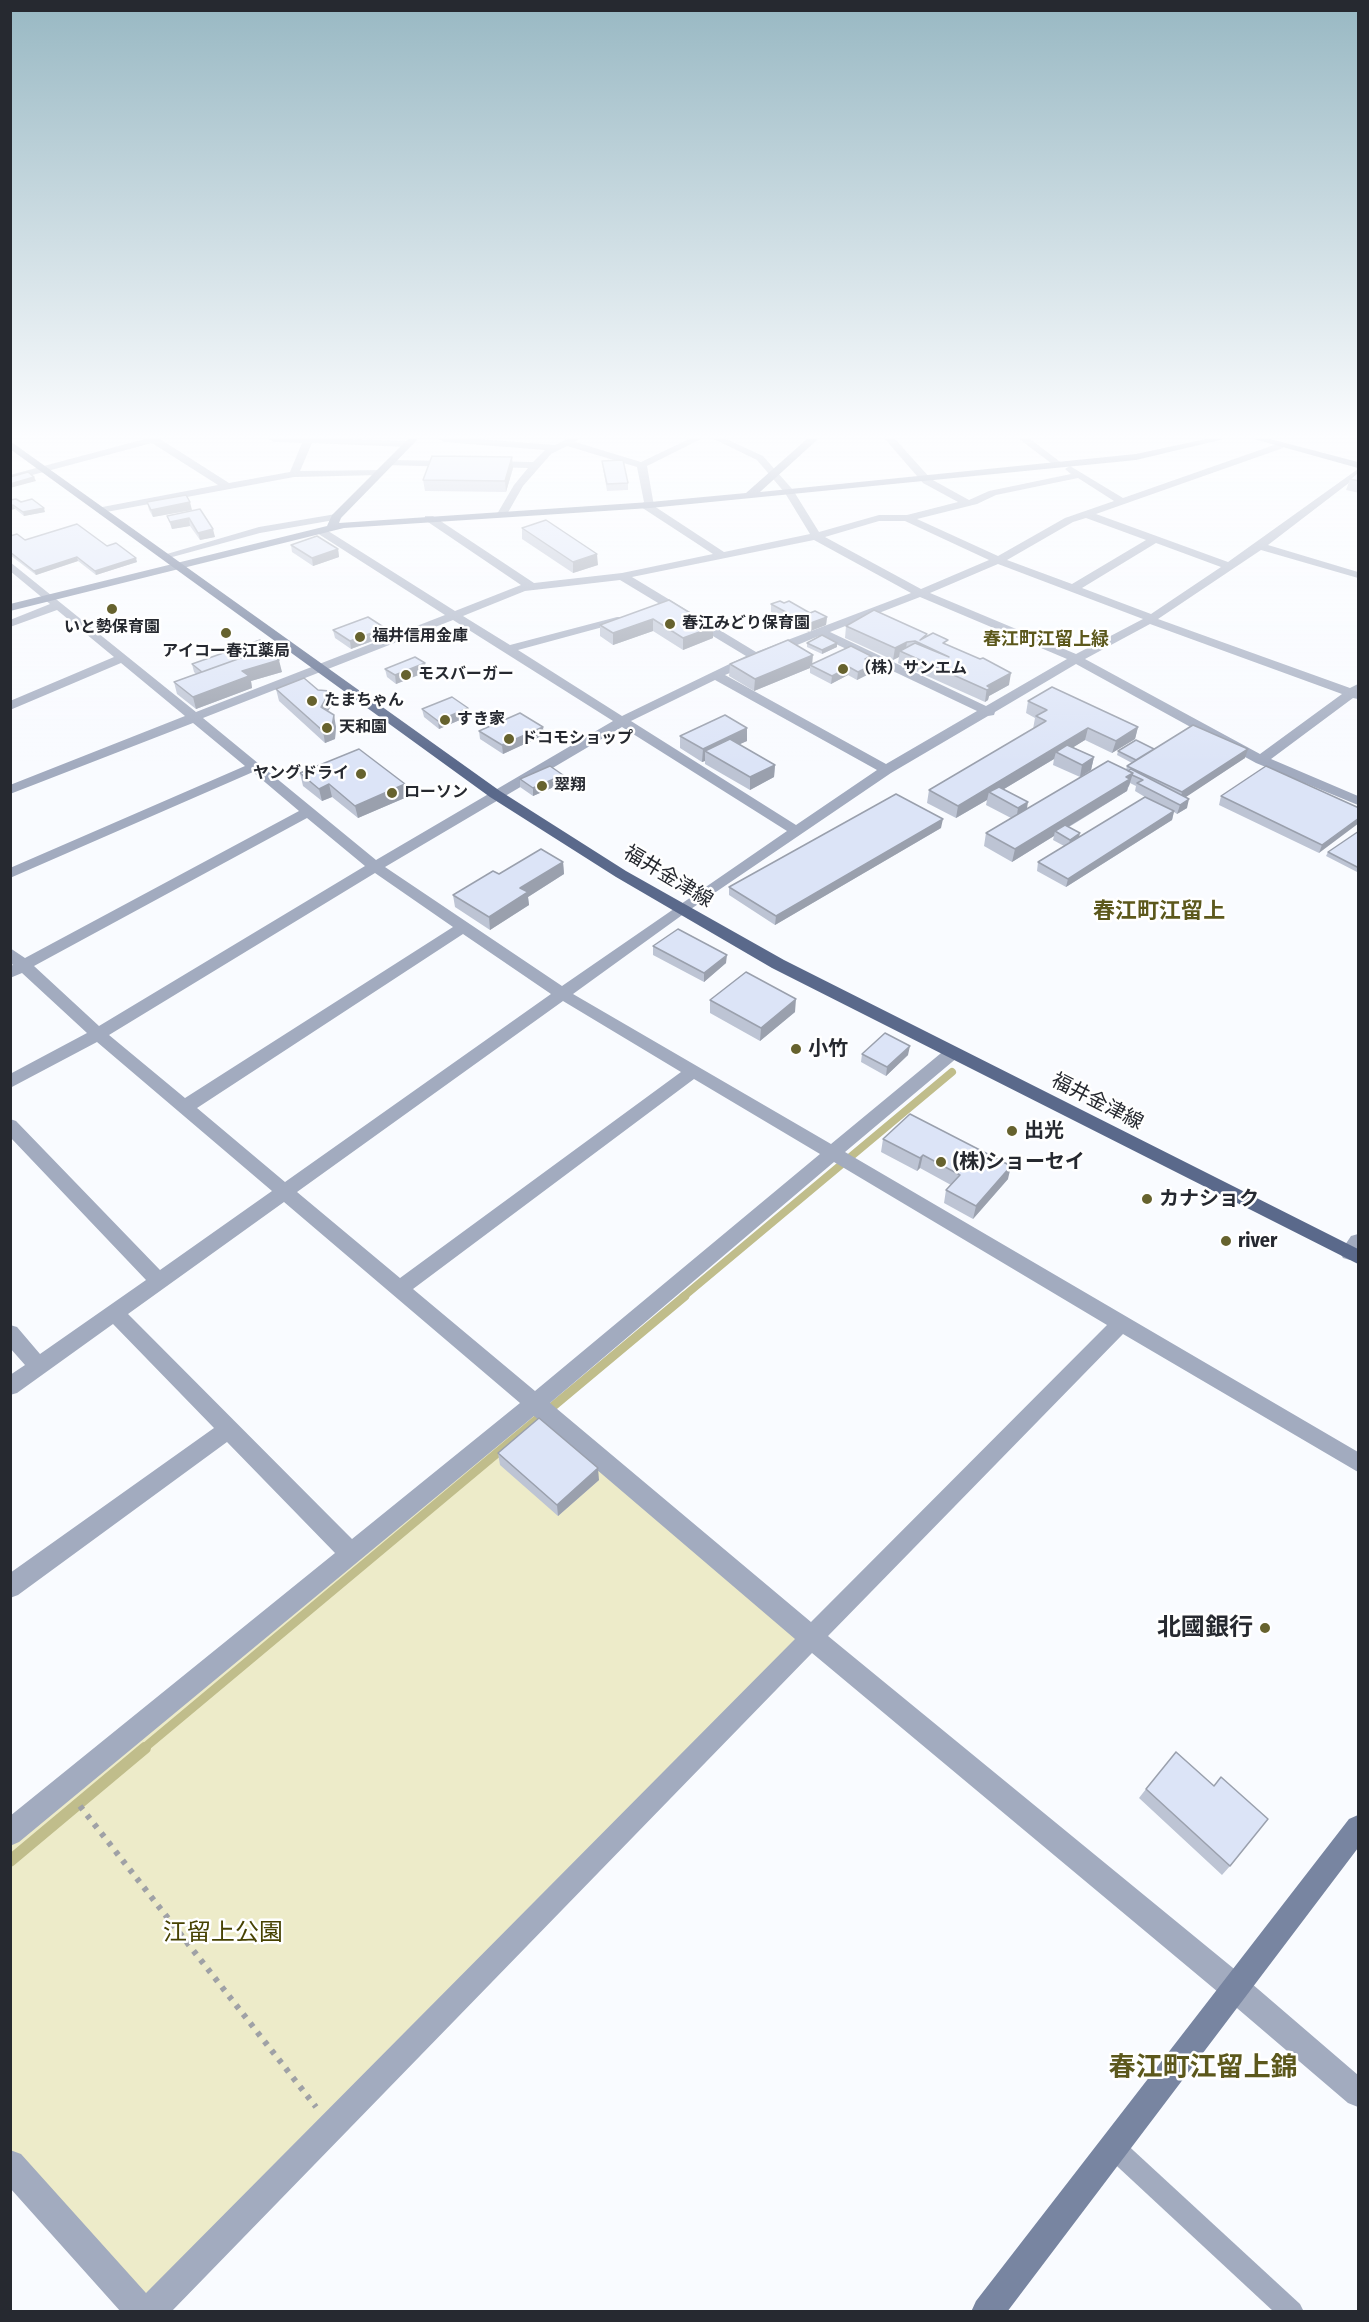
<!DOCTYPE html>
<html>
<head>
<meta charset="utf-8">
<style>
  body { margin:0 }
  #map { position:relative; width:1369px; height:2322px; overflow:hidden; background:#f9fbff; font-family:"Fira Sans Condensed",sans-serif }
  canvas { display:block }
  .frame { position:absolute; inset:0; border:12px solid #262930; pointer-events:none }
</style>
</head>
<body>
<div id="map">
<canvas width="1369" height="2322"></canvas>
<div class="frame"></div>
</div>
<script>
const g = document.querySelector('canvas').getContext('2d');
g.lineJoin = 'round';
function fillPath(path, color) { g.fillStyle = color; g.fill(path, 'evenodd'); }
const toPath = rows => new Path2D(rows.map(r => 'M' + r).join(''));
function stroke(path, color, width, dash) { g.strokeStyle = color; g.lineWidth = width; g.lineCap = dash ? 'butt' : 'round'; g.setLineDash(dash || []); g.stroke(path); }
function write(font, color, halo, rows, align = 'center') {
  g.font = font + ' "Fira Sans Condensed","Noto Sans JP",sans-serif'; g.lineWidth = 5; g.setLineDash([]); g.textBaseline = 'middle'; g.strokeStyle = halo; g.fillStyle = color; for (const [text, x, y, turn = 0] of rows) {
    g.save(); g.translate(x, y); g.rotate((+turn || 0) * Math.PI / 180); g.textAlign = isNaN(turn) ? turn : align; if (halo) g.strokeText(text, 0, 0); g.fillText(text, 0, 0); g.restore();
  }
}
const green = toPath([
  [535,1403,811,1637,149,2311,11,2165,10,1834]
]);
const streamFar2 = toPath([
  [683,1297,952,1072]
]);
const streamFar1 = toPath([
  [143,1749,685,1296]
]);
const stream = toPath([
  [10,1861,145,1748]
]);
const path = toPath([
  [80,1806,316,2107]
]);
const lane = toPath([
  [1113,2136,1121,2139,1300,2304,1304,2312,1274,2312,1105,2155,1102,2147,1105,2139,1113,2136]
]);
const street = toPath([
  [145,439,160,439,229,483,290,472,302,443,274,442,269,439,348,439,408,441,413,444,408,447,312,443,300,471,384,470,385,472,380,475,294,477,101,513,96,510,97,508,218,485,152,443,10,481,10,475,145,439],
  [439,439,479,439,555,445,567,439,579,439,575,442,641,462,689,439,701,439,647,466,654,506,724,552,810,534,785,493,757,460,714,439,726,439,763,456,793,490,819,532,879,515,907,515,958,502,923,483,885,439,895,439,931,479,969,500,989,491,1071,474,1065,469,1070,466,1123,498,1277,444,1283,444,1283,448,1096,514,1228,562,1358,469,1358,476,1268,545,1358,572,1358,578,1261,550,1158,619,1350,688,1358,684,1358,699,1353,698,1271,759,1358,796,1358,805,1256,763,1076,664,995,712,994,715,988,716,891,773,685,913,573,994,831,1144,946,1049,958,1049,960,1053,958,1057,845,1152,1358,1452,1358,1472,1123,1334,828,1636,1244,1977,1358,2075,1358,2107,1348,2103,1224,1997,812,1653,171,2312,121,2312,10,2188,10,2150,21,2154,146,2293,795,1639,534,1416,19,1842,10,1846,10,1816,335,1553,227,1442,18,1595,10,1598,10,1573,214,1428,113,1324,17,1393,10,1395,10,1375,25,1365,10,1348,10,1325,17,1327,40,1354,146,1280,10,1137,10,1119,16,1121,160,1270,272,1191,97,1042,10,1088,10,1074,87,1033,22,973,10,978,10,966,13,965,10,962,10,948,25,958,299,811,253,772,10,878,10,868,245,766,193,723,10,794,10,785,185,716,121,663,10,710,10,701,114,657,57,610,10,627,10,620,50,604,10,571,10,562,196,712,445,615,317,533,317,529,325,529,455,611,521,585,425,520,425,516,433,516,534,583,622,573,713,554,641,507,640,505,644,502,637,467,567,446,551,454,523,486,506,516,502,517,497,514,514,485,528,468,490,467,485,464,490,461,533,462,545,450,444,442,439,439],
  [1078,478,1114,501,1065,518,998,556,917,519,977,504,996,495,1078,478],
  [1086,518,1146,540,1072,584,1007,560,1073,522,1086,518],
  [879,521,905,521,989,560,921,589,825,537,879,521],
  [814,540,911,593,756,652,632,577,814,540],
  [1156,543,1221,567,1151,614,1082,588,1156,543],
  [998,564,1143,619,1076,654,930,593,998,564],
  [620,580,746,656,622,716,518,650,625,621,625,617,617,617,510,645,463,616,525,591,620,580],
  [920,597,1067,659,986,706,830,632,920,597],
  [453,620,613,721,376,860,203,718,453,620],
  [1150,624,1342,694,1260,754,1085,659,1150,624],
  [819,636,977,711,886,764,725,675,819,636],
  [715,680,877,770,796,825,631,721,715,680],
  [622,727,787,831,562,986,385,867,622,727],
  [307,818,365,866,99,1026,34,966,307,818],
  [375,873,453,927,185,1098,109,1035,375,873],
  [463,934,551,994,285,1182,197,1108,463,934],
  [563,1001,681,1072,400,1278,297,1192,563,1001],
  [694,1079,820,1154,535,1391,413,1289,694,1079],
  [834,1162,1107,1325,811,1622,550,1403,834,1162],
  [284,1202,520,1403,352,1539,128,1314,284,1202],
  [1019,439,1030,439,1063,464,1055,466,1019,439],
  [389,460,454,461,459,464,454,467,386,465,386,461,389,460],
  [336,514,341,517,340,519,260,533,165,559,160,556,259,527,336,514],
  [1358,1234,1358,1256,1350,1260,1343,1258,1340,1253,1343,1248,1351,1236,1358,1234]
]);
const secondary = toPath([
  [408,439,418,439,341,518,339,523,650,502,746,493,807,439,818,439,760,492,1136,454,1206,439,1224,439,1136,460,650,508,344,528,10,611,10,604,327,526,332,515,408,439],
  [1254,439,1270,439,1358,462,1358,468,1254,439],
  [1358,1815,1358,1848,1007,2312,971,2312,976,2301,1349,1819,1358,1815]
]);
const primary = toPath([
  [10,441,500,791,626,871,784,960,1358,1249,1358,1264,772,968,616,877,490,797,10,449,10,441]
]);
const wall = toPath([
  [602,461,628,483,628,490,607,491,603,468],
  [513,468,506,492,425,491,423,480],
  [1359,472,1359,493,1346,490,1350,479],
  [10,500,21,502,45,512,24,516,15,509,10,510],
  [147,502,192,510,153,517,149,510],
  [200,509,215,537,200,540,190,526,172,529,167,516],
  [522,528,598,565,573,573,522,539],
  [10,536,25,540,107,546,137,562,96,575,78,561,36,575,10,555],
  [291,545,338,549,339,557,313,566,292,552],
  [669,600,713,638,683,650,653,631,613,645,600,636,600,625],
  [784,603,810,613,827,617,826,625,808,632,771,612,771,604],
  [846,626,927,636,948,645,1009,685,989,696,988,700,985,702,898,663,899,657,893,660,845,638],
  [385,628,386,636,351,649,335,638,333,630],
  [807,643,837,647,822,654,807,647],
  [273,656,282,672,251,681,252,688,196,709,177,694,174,682,196,674,194,672,192,664],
  [871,656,870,662,873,672,857,680,848,675,831,684,810,673,810,668,754,691,729,676,730,664,813,664],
  [425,663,426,672,396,684,387,677,385,669],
  [276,689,333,703,328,711,336,727,335,739,325,743,279,701],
  [1028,701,1138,727,1135,739,1112,753,1085,740,1073,747,1094,757,1091,770,1080,777,1053,765,1054,759,1004,789,1027,809,1126,770,1127,766,1132,763,1117,755,1118,751,1154,749,1245,758,1185,797,1187,808,1177,814,1174,812,1172,820,1066,887,1037,871,1038,862,1064,846,1053,840,1054,836,1012,862,984,846,986,833,1011,818,986,805,987,800,956,818,927,803,929,790,1033,729,1035,718,1026,713],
  [1130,783,1136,786,1135,791,1145,797,1080,837,1069,827,1127,791],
  [468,708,469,716,439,729,424,717,422,709],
  [747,728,747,741,739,744,775,765,774,777,750,790,705,764,705,761,702,762,680,748,680,736],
  [479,731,544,735,503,754,480,739],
  [300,773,405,784,407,797,358,818,332,797,322,801,303,786],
  [563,775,563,783,533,796,520,787,520,779],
  [1221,796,1359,808,1319,853,1219,805],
  [941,828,775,925,729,895,729,887],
  [1359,831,1359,873,1326,856,1328,852],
  [563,862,564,874,528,897,529,905,490,930,455,907,453,895,499,874],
  [653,946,726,963,704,982,653,955],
  [710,1000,795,1012,760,1041,710,1013],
  [862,1054,908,1055,886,1076,861,1062],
  [883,1139,1008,1179,973,1219,944,1203,946,1190,951,1185,920,1168,917,1171,881,1152],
  [498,1453,599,1480,558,1516,500,1465],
  [1146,1789,1230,1866,1222,1875,1139,1798]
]);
const shadedWall = toPath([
  [512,457,513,468,506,492,505,481],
  [34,477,36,481,10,488,10,484],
  [190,502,192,510,153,517,151,510],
  [13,505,15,509,10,510,10,506],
  [44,508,45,512,24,516,23,512],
  [189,518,190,526,172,529,170,522],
  [213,529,215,537,200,540,198,533],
  [338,549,339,557,313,566,312,558],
  [597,554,598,565,573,573,573,562],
  [77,557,78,561,36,575,34,571],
  [136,558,137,562,96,575,95,571],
  [827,617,826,625,808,632,808,624],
  [653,619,653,631,613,645,613,633],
  [713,627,713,638,683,650,683,638],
  [385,628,386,636,351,649,350,641],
  [907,642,905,654,900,651,899,657,893,660,895,648],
  [837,643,837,647,822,654,822,650],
  [272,648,273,656,203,673],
  [813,655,812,666,810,665,810,668,754,691,755,679],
  [871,656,870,664,865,659],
  [279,660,282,672,251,681,252,688,196,709,193,697,242,671],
  [425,663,426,672,396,684,395,675],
  [874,664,873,672,857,680,858,672],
  [849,667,848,675,831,684,832,676],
  [1011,673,1009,685,989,696,988,700,985,702,987,686],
  [330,691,333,703,323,719,321,707],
  [468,708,469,716,439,729,438,721],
  [334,715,336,727,335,739,325,743,323,731],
  [543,727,544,735,503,754,502,745],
  [1138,727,1135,739,1112,753,1116,741],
  [747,728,747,741,714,756,705,751,705,761,702,762,703,749],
  [1088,728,1085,740,1061,755,1056,752,1054,759,994,795,989,792,987,800,956,818,958,806],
  [1248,749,1245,758,1180,801,1182,792],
  [1094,757,1091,770,1080,777,1082,765],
  [775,765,774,777,750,790,750,777],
  [1133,773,1129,786,1128,787,1127,791,1058,833,1055,831,1054,836,1012,862,1015,849],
  [563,775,563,783,533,796,533,788],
  [329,784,332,797,322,801,319,789],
  [405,784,407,797,358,818,355,806],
  [1189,799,1187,808,1177,814,1180,805],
  [1028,802,1026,815,1016,821,1018,808],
  [1174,811,1172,820,1066,887,1068,879],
  [1359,818,1359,823,1319,853,1322,845],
  [943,819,941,828,775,925,776,916],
  [1080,833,1078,842,1068,848,1070,840],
  [563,862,564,874,528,897,529,905,490,930,489,917,520,888],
  [727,955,726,963,704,982,704,973],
  [796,999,795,1012,760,1041,761,1028],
  [910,1046,908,1055,886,1076,887,1067],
  [923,1155,920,1168,917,1171,920,1158],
  [1011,1166,1008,1179,973,1219,976,1206],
  [598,1468,599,1480,558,1516,557,1505]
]);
const building = toPath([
  [432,456,512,457,505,481,423,480,432,456],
  [623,460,628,483,607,484,602,461,623,460],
  [28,472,34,477,10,484,10,477,28,472],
  [1358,472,1359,481,1350,479,1358,472],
  [186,495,190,502,151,510,147,502,186,495],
  [16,499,21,502,32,499,44,508,23,512,13,505,10,506,10,500,16,499],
  [200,509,213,529,198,533,189,518,170,522,167,516,200,509],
  [546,520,597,554,573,562,522,528,546,520],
  [77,524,107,546,116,543,136,558,95,571,77,557,34,571,10,552,10,536,17,534,25,540,77,524],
  [317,536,338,549,312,558,291,545,317,536],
  [669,600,713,627,683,638,653,619,613,633,600,625,669,600],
  [780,601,784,603,789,601,810,613,815,611,827,617,808,624,771,604,780,601],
  [874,610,927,634,920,640,933,633,948,640,943,643,980,659,983,658,1011,673,987,686,990,688,987,690,900,651,915,643,949,657,915,641,907,642,895,648,846,626,874,610],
  [368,617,385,628,350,641,333,630,368,617],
  [822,635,837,643,822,650,807,643,822,635],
  [260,640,272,648,261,652,260,651,202,672,192,664,260,640],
  [788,640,813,655,755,679,730,664,788,640],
  [851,646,871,656,865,659,874,664,858,672,849,667,832,676,810,665,851,646],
  [260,651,265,655,269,653,279,660,242,671,249,676,193,697,174,682,260,651],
  [415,657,425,663,395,675,385,669,415,657],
  [304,678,318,690,330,691,321,707,334,715,332,726,323,731,276,689,304,678],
  [1052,687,1138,727,1116,741,1088,728,958,806,929,790,1046,721,1036,716,1047,710,1028,701,1052,687],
  [452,697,468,708,438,721,422,709,452,697],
  [520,713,543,727,502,745,479,731,520,713],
  [725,715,747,728,703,749,680,736,725,715],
  [1193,725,1248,749,1182,792,1127,766,1193,725],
  [730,739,775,765,750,777,705,751,730,739],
  [1136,740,1154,749,1136,760,1118,751,1136,740],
  [1067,745,1094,757,1082,765,1056,752,1067,745],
  [359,749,405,784,355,806,329,784,319,789,300,773,359,749],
  [1108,761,1133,773,1126,777,1130,779,1015,849,986,833,1108,761],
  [550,766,563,775,533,788,520,779,550,766],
  [1266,766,1359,808,1359,818,1322,845,1221,796,1266,766],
  [1131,769,1189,799,1180,805,1137,783,1143,780,1132,775,1133,773,1128,771,1131,769],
  [999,787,1028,802,1018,808,989,792,999,787],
  [896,794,943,819,776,916,729,887,896,794],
  [1145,797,1174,811,1068,879,1038,862,1145,797],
  [1065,825,1080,833,1070,840,1055,831,1065,825],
  [1359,831,1359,868,1328,852,1359,831],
  [541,849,563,862,520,888,528,892,489,917,453,895,493,871,499,874,541,849],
  [678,929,727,955,704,973,653,946,678,929],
  [746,972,796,999,761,1028,710,1000,746,972],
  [885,1033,910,1046,887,1067,862,1054,885,1033],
  [910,1114,1011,1166,976,1206,946,1190,960,1175,923,1155,920,1158,883,1139,910,1114],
  [539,1418,598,1468,557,1505,498,1453,539,1418],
  [1176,1752,1214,1786,1221,1777,1268,1819,1230,1866,1146,1789,1176,1752]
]);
const markers = [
  [112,609,6,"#66622e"],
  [670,624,6,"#66622e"],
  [226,633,6,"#66622e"],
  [360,637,6,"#66622e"],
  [843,669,6,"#66622e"],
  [406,675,6,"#66622e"],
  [312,701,6,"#66622e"],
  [445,720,6,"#66622e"],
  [327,728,6,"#66622e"],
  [509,739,6,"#66622e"],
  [361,774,6,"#66622e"],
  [542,786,6,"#66622e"],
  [392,793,6,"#66622e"],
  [796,1049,6,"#66622e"],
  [1012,1131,6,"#66622e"],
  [941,1162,6,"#66622e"],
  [1147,1199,6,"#66622e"],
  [1226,1241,6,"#66622e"],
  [1265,1628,6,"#66622e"]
];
const farPoinames = [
  ["春江みどり保育園",682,624],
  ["いと勢保育園",112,628,"center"],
  ["福井信用金庫",372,637],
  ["アイコー春江薬局",226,652,"center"],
  ["（株）サンエム",855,669],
  ["モスバーガー",418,675],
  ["たまちゃん",324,701],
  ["すき家",457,720],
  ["天和園",339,728],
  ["ドコモショップ",521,739],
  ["ヤングドライ",349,774,"right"],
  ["翠翔",554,786],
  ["ローソン",404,793]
];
const farQuarternames = [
  ["春江町江留上緑",1046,640]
];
const streetNames = [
  ["福井金津線",668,877,31],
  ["福井金津線",1097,1102,27]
];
const poiNames = [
  ["小竹",808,1049],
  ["出光",1024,1131],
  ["(株)ショーセイ",953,1162],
  ["カナショク",1159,1199],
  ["river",1238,1241]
];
const quarterNames = [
  ["春江町江留上",1159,912]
];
const nearPoinames = [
  ["北國銀行",1253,1628]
];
const nearParknames = [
  ["江留上公園",223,1933]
];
const nearQuarternames = [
  ["春江町江留上錦",1203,2068]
];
fillPath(green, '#edebc9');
stroke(streamFar2, '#c0bd8b', 8);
stroke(streamFar1, '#c0bd8b', 9);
stroke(stream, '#c0bd8b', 12);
stroke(path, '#9fa1a6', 6, [4.5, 7]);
fillPath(lane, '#a2abbf');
fillPath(street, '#a2abbf');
fillPath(secondary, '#7885a1');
fillPath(primary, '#5a698b');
fillPath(wall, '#bdc4d4');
fillPath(shadedWall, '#9aa0ad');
fillPath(building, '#dce4f7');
stroke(building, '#9aa0ad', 1.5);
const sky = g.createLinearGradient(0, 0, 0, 764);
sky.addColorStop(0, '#98b8c3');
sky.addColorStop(0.57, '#fcfdff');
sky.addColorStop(1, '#fcfdff00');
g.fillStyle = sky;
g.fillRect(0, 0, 1369, 764);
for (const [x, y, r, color] of markers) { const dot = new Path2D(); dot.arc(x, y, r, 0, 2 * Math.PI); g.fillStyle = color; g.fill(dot); stroke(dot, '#fff', 2); }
write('bold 16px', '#262930', '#fff', farPoinames, 'left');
write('bold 18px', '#5c581c', '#fff', farQuarternames);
write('20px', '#262930', '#fff', streetNames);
write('bold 20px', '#262930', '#fff', poiNames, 'left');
write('bold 22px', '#5c581c', '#fff', quarterNames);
write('bold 24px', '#262930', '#fff', nearPoinames, 'right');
write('24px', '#474202', '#fff', nearParknames);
write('bold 27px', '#5c581c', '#fff', nearQuarternames);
</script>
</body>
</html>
